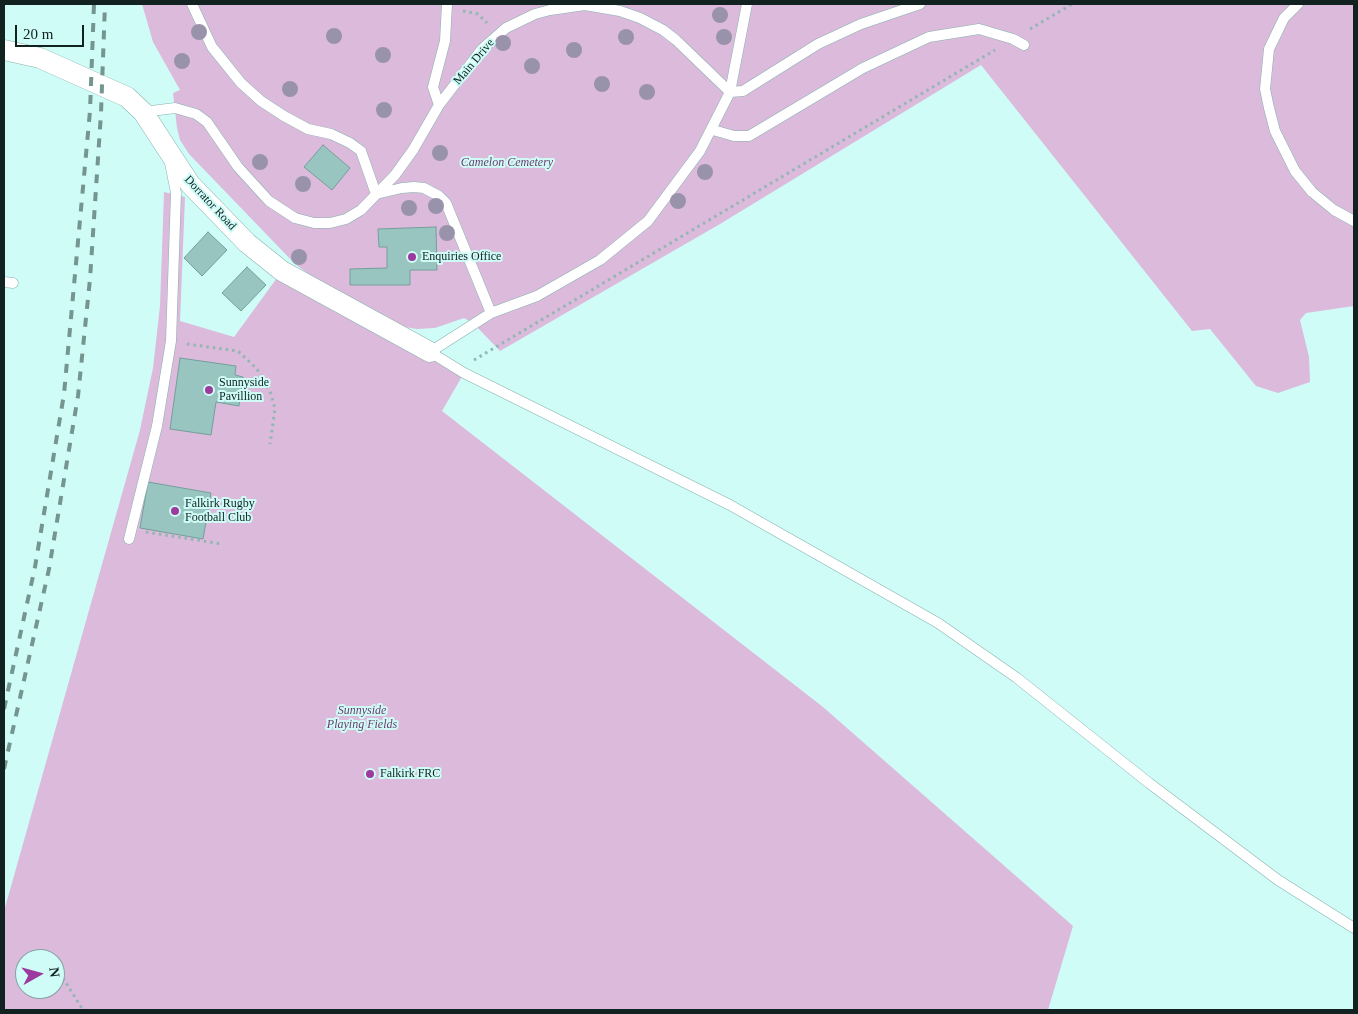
<!DOCTYPE html>
<html>
<head>
<meta charset="utf-8">
<style>
  body { margin:0 }
  #map { position:relative; width:1358px; height:1014px; overflow:hidden; background:#cffcf7; font-family:"Times New Roman",serif }
  canvas { display:block }
  .frame { position:absolute; inset:0; border:5px solid #112220; pointer-events:none }
  .north { position:absolute; left:15px; top:949px; width:50px; height:50px; box-sizing:border-box; background:#cffcf7; border:1px solid #83a5a1; border-radius:50%; rotate:83deg; font-size:14px; font-weight:700; line-height:20px; text-align:center; color:#112220 }
  .north::after { content:''; display:block; margin:auto; width:18px; height:22px; background:#9d3a9f; clip-path:polygon(50% 0,100% 100%,50% 72%,0 100%) }
  .scale { position:absolute; left:15px; top:25px; width:69px; height:22px; box-sizing:border-box; border:2px solid #112220; border-top:0; padding-left:6px; font-size:15px; line-height:18px; white-space:nowrap; color:#112220; -webkit-text-stroke:4px #cffcf7; paint-order:stroke }
</style>
</head>
<body>
<div id="map">
<canvas width="1358" height="1014"></canvas>
<div class="frame"></div>
<div class="north">N</div>
<div class="scale">20 m</div>
</div>
<script>
const g = document.querySelector('canvas').getContext('2d');
g.lineJoin = 'round';
function fillPath(path, color) { g.fillStyle = color; g.fill(path, 'evenodd'); }
const toPath = rows => new Path2D(rows.map(r => 'M' + r).join(''));
function stroke(path, color, width, dash) { g.strokeStyle = color; g.lineWidth = width; g.lineCap = dash ? 'butt' : 'round'; g.setLineDash(dash || []); g.stroke(path); }
function write(font, color, halo, rows, align = 'center') {
  g.font = font + ' "Times New Roman",serif'; g.lineWidth = 4; g.setLineDash([]); g.textBaseline = 'middle'; g.strokeStyle = halo; g.fillStyle = color; for (const [text, x, y, turn = 0] of rows) {
    g.save(); g.translate(x, y); g.rotate((+turn || 0) * Math.PI / 180); g.textAlign = isNaN(turn) ? turn : align; if (halo) g.strokeText(text, 0, 0); g.fillText(text, 0, 0); g.restore();
  }
}
const green = toPath([
  [142,4,1354,4,1354,306,1306,313,1300,320,1309,357,1310,382,1278,393,1256,386,1210,329,1192,331,981,65,720,224,500,351,474,324,464,318,435,328,417,329,398,326,333,292,295,264,189,154,180,140,177,128,173,93,180,90,153,42],
  [164,192,185,197,180,321,234,337,282,271,464,373,442,411,823,707,1073,926,1048,1010,4,1010,4,911,140,430,153,368,160,306],
  [25,959,55,959,55,989,25,989]
]);
const building = toPath([
  [323,145,350,168,332,190,304,167,323,145],
  [436,227,437,270,410,270,410,285,350,285,350,269,387,268,387,247,379,247,378,229,436,227],
  [208,232,227,250,202,276,184,258,208,232],
  [247,267,266,285,241,311,222,293,247,267],
  [180,358,236,366,235,375,243,377,239,406,216,402,211,435,170,429,180,358],
  [148,482,211,493,203,539,140,528,148,482]
]);
const path = toPath([
  [463,11,478,14,487,23],
  [1030,29,1072,4],
  [187,344,238,351,257,369,270,391,275,409,270,444],
  [474,360,995,50],
  [146,532,222,544],
  [63,978,83,1010]
]);
const service = toPath([
  [192,4,212,47,241,83,261,101,284,116,308,129,331,134,350,143,361,151,376,194,402,188,414,187,424,188,439,196,446,203,491,313],
  [747,4,730,92,700,151,648,221,600,260,537,296,491,313,430,352,464,373,730,505,938,623,1017,678,1149,783,1278,880,1354,928],
  [1298,4,1284,18,1269,49,1265,89,1269,108,1275,131,1295,171,1312,192,1334,210,1354,221],
  [439,105,433,87,445,41,447,4],
  [143,112,175,108,196,114,207,122,238,167,269,201,295,218,314,223,330,223,346,219,361,210,395,175,413,150,439,105,482,49,506,28,535,14,550,10,585,5,620,11,640,18,663,30,676,40,730,92,743,91,818,44,861,24,920,4],
  [713,130,734,136,749,136,863,68,929,37,979,29,1013,39,1024,45],
  [4,282,13,283],
  [129,539,157,426,171,341,176,193,170,163]
]);
const minor = toPath([
  [4,50,40,58,127,97,143,112,190,184,247,243,282,271,430,352]
]);
const rail = toPath([
  [4,709,35,567,64,394,90,111,94,4],
  [4,769,49,569,78,396,90,279,101,113,105,4]
]);
const trees = [
  [720,15],
  [199,32],
  [334,36],
  [626,37],
  [724,37],
  [503,43],
  [574,50],
  [383,55],
  [182,61],
  [532,66],
  [602,84],
  [290,89],
  [647,92],
  [384,110],
  [440,153],
  [260,162],
  [705,172],
  [303,184],
  [678,201],
  [436,206],
  [409,208],
  [447,233],
  [299,257]
];
const markers = [
  [412,257,5,"#9d3a9f"],
  [209,390,5,"#9d3a9f"],
  [175,511,5,"#9d3a9f"],
  [370,774,5,"#9d3a9f"]
];
const streetNames = [
  ["Main Drive",474,62,-50],
  ["Dorrator Road",210,203,47]
];
const parkNames = [
  ["Camelon Cemetery",507,163],
  ["Sunnyside",362,711],
  ["Playing Fields",362,725]
];
const poiNames = [
  ["Enquiries Office",422,257],
  ["Sunnyside",219,383],
  ["Pavillion",219,397],
  ["Falkirk Rugby",185,504],
  ["Football Club",185,518],
  ["Falkirk FRC",380,774]
];
fillPath(green, '#dcbadb');
fillPath(building, '#99c5c1');
stroke(building, '#749f9b', 1);
stroke(service, '#87b2ae', 11);
stroke(minor, '#87b2ae', 21);
stroke(path, '#92b6b2', 3, [2.5, 4]);
stroke(service, '#fff', 10);
stroke(minor, '#fff', 20);
stroke(rail, '#759591', 4, [9, 9]);
g.fillStyle = '#9992ab';
for (const [x, y] of trees) { g.beginPath(); g.arc(x, y, 8, 0, 2 * Math.PI); g.fill(); }
for (const [x, y, r, color] of markers) { const dot = new Path2D(); dot.arc(x, y, r, 0, 2 * Math.PI); g.fillStyle = color; g.fill(dot); stroke(dot, '#cffcf7', 2); }
write('12px', '#112220', '#cffcf7', streetNames);
write('italic 12px', '#6c3b6c', '#cffcf7', parkNames);
write('12px', '#112220', '#cffcf7', poiNames, 'left');
</script>
</body>
</html>
